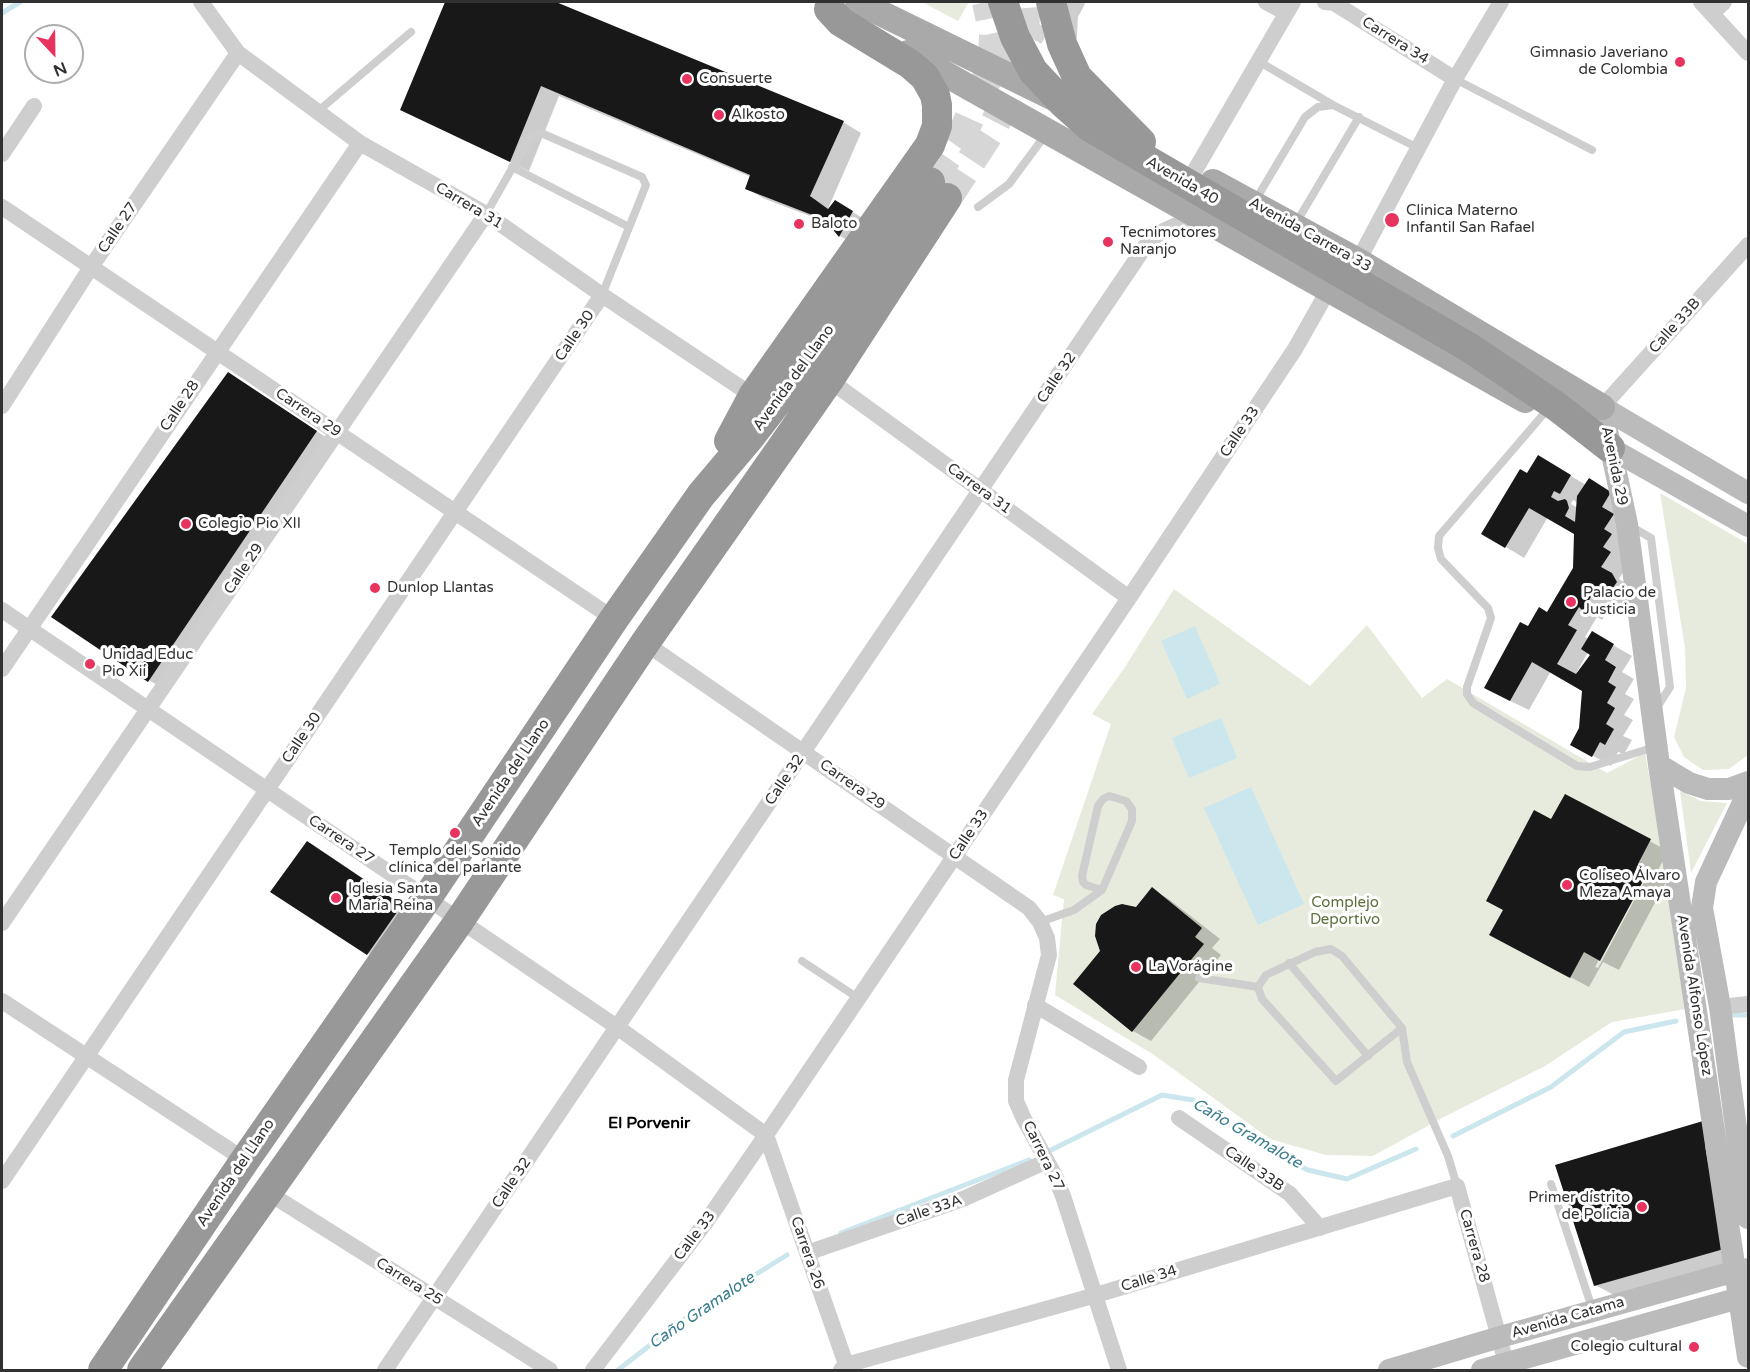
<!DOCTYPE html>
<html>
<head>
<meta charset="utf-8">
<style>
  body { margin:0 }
  #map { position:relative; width:1750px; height:1372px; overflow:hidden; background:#fff; font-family:"Varela Round",sans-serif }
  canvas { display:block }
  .frame { position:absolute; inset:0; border:3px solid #313131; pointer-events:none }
  .north { position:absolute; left:24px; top:24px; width:60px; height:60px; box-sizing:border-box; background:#fff; border:2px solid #adadad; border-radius:50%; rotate:158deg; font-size:16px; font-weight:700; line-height:24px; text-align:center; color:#313131 }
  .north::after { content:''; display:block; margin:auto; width:21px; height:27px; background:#e9335f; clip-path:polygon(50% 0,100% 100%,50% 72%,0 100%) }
</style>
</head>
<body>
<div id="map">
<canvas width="1750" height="1372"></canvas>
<div class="frame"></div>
<div class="north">N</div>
</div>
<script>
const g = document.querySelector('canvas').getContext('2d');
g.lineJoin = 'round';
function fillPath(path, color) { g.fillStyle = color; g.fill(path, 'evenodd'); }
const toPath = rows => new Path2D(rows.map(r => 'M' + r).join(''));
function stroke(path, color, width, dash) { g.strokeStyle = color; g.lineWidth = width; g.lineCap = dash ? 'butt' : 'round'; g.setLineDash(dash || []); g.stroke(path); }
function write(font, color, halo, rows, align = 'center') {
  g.font = font + ' "Varela Round",sans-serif'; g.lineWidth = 6; g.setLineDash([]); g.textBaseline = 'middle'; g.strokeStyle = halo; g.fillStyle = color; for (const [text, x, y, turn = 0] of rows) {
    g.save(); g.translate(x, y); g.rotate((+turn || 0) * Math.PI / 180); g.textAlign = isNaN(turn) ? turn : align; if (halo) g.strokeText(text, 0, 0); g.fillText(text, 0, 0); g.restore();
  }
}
const green = toPath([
  [922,2,969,2,958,21],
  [1660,493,1748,544,1748,755,1729,769,1703,770,1684,757,1674,737,1686,688,1685,648],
  [1174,589,1310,686,1367,625,1422,698,1447,679,1607,773,1645,753,1691,1008,1612,1022,1545,1066,1442,1118,1373,1156,1326,1155,1270,1139,1154,1055,1055,995,1064,899,1053,895,1111,724,1092,714,1125,667],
  [1680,791,1701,801,1727,803,1691,873]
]);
const water = toPath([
  [1195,626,1220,684,1187,699,1161,641],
  [1221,718,1237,758,1189,778,1172,738],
  [1251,787,1304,904,1258,925,1204,808]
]);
const shadow = toPath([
  [446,2,552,2,843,122,861,133,827,211,836,202,871,223,858,246,840,236,831,224,765,199,747,189,751,177,559,96,529,171,420,119,402,109],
  [242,382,330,440,162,688,149,680],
  [1539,457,1586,485,1589,480,1629,503,1628,564,1619,579,1630,586,1629,602,1621,606,1613,601,1602,620,1597,617,1585,637,1589,639,1592,633,1632,656,1622,672,1634,679,1625,694,1634,699,1624,715,1633,720,1623,736,1632,740,1624,754,1618,752,1611,766,1572,744,1580,728,1583,690,1551,671,1529,710,1504,698,1528,628,1547,614,1575,568,1576,533,1548,517,1524,558,1483,533,1528,475],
  [1573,500,1578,503,1578,508,1571,504],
  [1588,652,1592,654,1579,673,1577,672],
  [1565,796,1668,851,1655,876,1666,882,1619,970,1603,962,1589,987,1510,945,1552,821],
  [1648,869,1651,869,1598,968,1595,967],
  [325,853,419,916,386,964,368,953],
  [1152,889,1170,900,1220,939,1212,948,1221,955,1151,1041,1133,1031,1075,984],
  [1557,1166,1742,1259,1614,1295,1595,1285]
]);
const stream = toPath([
  [2,13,20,2],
  [1734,1015,1748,1015],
  [1453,1136,1551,1087,1624,1032,1676,1021],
  [1047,1152,1162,1095,1193,1100,1269,1151,1308,1170,1347,1179,1416,1149],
  [841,1233,1029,1160],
  [618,1370,681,1321,787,1255]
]);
const building = toPath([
  [445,2,556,2,844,121,810,196,828,209,835,200,853,211,839,237,825,220,745,189,750,175,541,86,510,162,400,110],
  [228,372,317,431,148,682,51,617],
  [1538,455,1571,475,1560,494,1554,491,1551,497,1558,501,1565,499,1567,501,1569,508,1565,516,1575,522,1577,496,1589,478,1611,492,1602,507,1614,514,1604,529,1612,534,1603,547,1611,552,1601,567,1612,573,1617,582,1610,592,1602,596,1594,591,1583,611,1579,607,1568,625,1577,630,1557,664,1576,674,1590,655,1581,649,1592,631,1614,644,1605,660,1616,667,1608,682,1616,687,1607,703,1615,708,1606,724,1614,729,1605,745,1600,742,1592,757,1570,745,1579,728,1582,691,1532,662,1510,701,1484,688,1520,622,1528,626,1539,607,1547,612,1573,568,1574,534,1529,508,1505,548,1481,534,1520,469,1527,473],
  [1565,794,1651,839,1638,864,1649,870,1600,961,1584,952,1570,978,1489,935,1503,910,1486,901,1534,810,1551,819],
  [307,841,402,905,367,955,270,892],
  [1152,887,1202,928,1195,937,1204,944,1132,1032,1073,984,1100,951,1095,936,1096,924,1101,915,1115,906,1122,904,1136,907],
  [1703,1121,1706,1151,1724,1249,1594,1286,1555,1165]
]);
const streetTunnel = toPath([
  [1023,61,1052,7]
]);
const highwayTunnel = toPath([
  [930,182,961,137,986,81,993,60,994,35,987,2],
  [947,198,993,127,1014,86,1022,64,1025,15,1024,2]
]);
const lane = toPath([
  [1258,61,1333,105],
  [1455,79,1592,150],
  [317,112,411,32],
  [512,167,629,227],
  [1255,201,1305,117,1318,107,1333,105,1418,148],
  [978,207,1009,184,1046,134],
  [486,214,530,137,541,133,642,177,646,185,602,295],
  [1296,223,1359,117],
  [1547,410,1439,536,1438,548,1441,559,1488,608,1491,618,1467,687,1467,694,1473,703,1577,766,1590,767,1655,747],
  [1630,526,1651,538,1670,687,1656,709],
  [1040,922,1074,910,1102,890,1132,821,1132,809,1126,801,1109,796,1103,799,1098,806,1082,876,1083,882,1086,885,1102,890],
  [802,961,858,998],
  [1289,963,1368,1056],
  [1199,978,1258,987,1266,975,1315,952,1331,949,1342,956,1402,1028,1407,1062,1448,1156,1457,1186],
  [1258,987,1262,999,1336,1081,1402,1028],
  [1551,1184,1593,1311]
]);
const street = toPath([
  [201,2,238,53,360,143,486,214,602,295,753,396],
  [1266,2,1286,13],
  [1325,2,1334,3,1455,79],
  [1701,2,1748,53],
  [1712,13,1724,2],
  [1069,36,1070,15,1077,2],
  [2,154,34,106],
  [1194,172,1293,2],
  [2,207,614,619],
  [1358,261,1455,79,1501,2],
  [829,380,1129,598],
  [2,406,91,267,238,53],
  [1602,407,1748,245],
  [2,610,617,1027,766,1135,848,1370],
  [645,643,1029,908,1040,922,1047,938,1049,955,1016,1080,1016,1101,1024,1119,1055,1176,1063,1196,1119,1370],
  [2,669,360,143],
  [2,923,486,214],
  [2,1001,245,1160],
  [1035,1005,1139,1067],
  [1720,1007,1748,1004],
  [1179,1118,1290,1194,1320,1228],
  [2,1181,602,295],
  [267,1192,550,1370],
  [807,1253,963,1199,1047,1161],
  [385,1370,1144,248,1155,236,1161,232,1181,223,1204,219],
  [593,1370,706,1222,766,1135,1129,598,1295,349,1329,289],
  [841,1370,846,1365,1096,1295,1457,1186,1508,1370]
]);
const secondary = toPath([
  [1602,407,1627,524,1659,765,1748,1357],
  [1602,407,1748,493],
  [1610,448,1748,526],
  [1659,765,1689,783,1708,789,1729,789,1748,782],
  [1748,792,1706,882,1702,908,1720,1007,1748,1218],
  [1389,1370,1500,1337,1736,1271,1748,1269],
  [1482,1370,1732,1300,1748,1297]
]);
const primary = toPath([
  [858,2,1056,99],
  [908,53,1525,400],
  [1213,182,1358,261,1602,407]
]);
const highway = toPath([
  [1003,2,1015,37,1033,71,1063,103,1090,127,1470,348,1556,406,1610,448],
  [1051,2,1062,44,1077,77,1141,142],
  [729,441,753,396,930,145,937,126,937,105,935,95,925,77,910,64,841,22,829,9],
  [103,1370,245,1160,427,898,614,619,701,495,750,437,797,376,930,182],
  [142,1370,460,920,645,643,829,380,947,198]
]);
const markers = [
  [1680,62,6,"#e9335f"],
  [687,79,6,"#e9335f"],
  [719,115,6,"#e9335f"],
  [1392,220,8,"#e9335f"],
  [799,224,6,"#e9335f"],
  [1108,242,6,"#e9335f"],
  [186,524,6,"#e9335f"],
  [375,588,6,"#e9335f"],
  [1571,602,6,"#e9335f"],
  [90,664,6,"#e9335f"],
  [455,833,6,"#e9335f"],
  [1567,885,6,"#e9335f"],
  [336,898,6,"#e9335f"],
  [1136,967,6,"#e9335f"],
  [1642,1207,6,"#e9335f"],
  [1694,1347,6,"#e9335f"]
];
const streetNames = [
  ["Carrera 34",1395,41,32],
  ["Avenida 40",1182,181,30],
  ["Carrera 31",469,206,31],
  ["Calle 27",118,228,-56],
  ["Avenida Carrera 33",1310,235,29],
  ["Calle 33B",1675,326,-48],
  ["Calle 30",575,336,-56],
  ["Avenida del Llano",794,378,-54],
  ["Calle 32",1057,378,-56],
  ["Calle 28",180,406,-56],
  ["Carrera 29",308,413,34],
  ["Calle 33",1240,432,-56],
  ["Avenida 29",1614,466,78],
  ["Carrera 31",979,489,36],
  ["Calle 29",244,569,-56],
  ["Calle 30",302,738,-56],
  ["Avenida del Llano",511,773,-56],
  ["Calle 32",785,780,-56],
  ["Carrera 29",852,785,35],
  ["Calle 33",969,835,-56],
  ["Carrera 27",341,840,34],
  ["Avenida Alfonso López",1694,995,81],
  ["Carrera 27",1043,1156,64],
  ["Calle 33B",1254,1169,34],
  ["Avenida del Llano",236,1173,-56],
  ["Calle 32",512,1183,-56],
  ["Calle 33A",929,1211,-19],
  ["Calle 33",695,1236,-53],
  ["Carrera 28",1474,1246,74],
  ["Carrera 26",807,1253,71],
  ["Calle 34",1149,1279,-17],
  ["Carrera 25",409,1282,32],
  ["Avenida Catama",1568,1318,-16]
];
const poiNames = [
  ["Gimnasio Javeriano",1668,53,"right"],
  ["de Colombia",1668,70,"right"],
  ["Consuerte",699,79],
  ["Alkosto",731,115],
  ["Clinica Materno",1406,211],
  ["Infantil San Rafael",1406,228],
  ["Baloto",811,224],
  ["Tecnimotores",1120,233],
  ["Naranjo",1120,250],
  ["Colegio Pio XII",198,524],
  ["Dunlop Llantas",387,588],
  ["Palacio de",1583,593],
  ["Justicia",1583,610],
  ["Unidad Educ",102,655],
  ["Pio Xii",102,672],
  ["Templo del Sonido",455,851,"center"],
  ["clínica del parlante",455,868,"center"],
  ["Coliseo Álvaro",1579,876],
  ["Meza Amaya",1579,893],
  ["Iglesia Santa",348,889],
  ["María Reina",348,906],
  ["La Vorágine",1148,967],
  ["Primer distrito",1630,1198,"right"],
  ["de Policia",1630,1215,"right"],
  ["Colegio cultural",1682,1347,"right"]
];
const parkNames = [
  ["Complejo",1345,903],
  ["Deportivo",1345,920]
];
const neighbourhoodNames = [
  ["El Porvenir",649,1124]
];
const waterNames = [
  ["Caño Gramalote",1247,1134,30],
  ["Caño Gramalote",702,1311,-34]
];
fillPath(green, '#e7ebdd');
fillPath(water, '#cce6ee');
fillPath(shadow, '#0003');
stroke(stream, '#cce6ee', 5);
fillPath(building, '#181818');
stroke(streetTunnel, '#d6d6d6', 16, [16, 8]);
stroke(highwayTunnel, '#d6d6d6', 30, [30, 15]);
stroke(lane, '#cecece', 8);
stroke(street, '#cecece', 16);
stroke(secondary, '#bbb', 22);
stroke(primary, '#a9a9a9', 26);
stroke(highway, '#989898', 30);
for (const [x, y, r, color] of markers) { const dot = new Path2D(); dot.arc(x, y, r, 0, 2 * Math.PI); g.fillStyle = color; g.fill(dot); stroke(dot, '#fff', 2); }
write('15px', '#313131', '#fff', streetNames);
write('15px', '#313131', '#fff', poiNames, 'left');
write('15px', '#5d6f3d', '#fff', parkNames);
write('bold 16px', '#000', '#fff', neighbourhoodNames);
write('italic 16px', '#3a7d8f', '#fff', waterNames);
</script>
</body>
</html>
